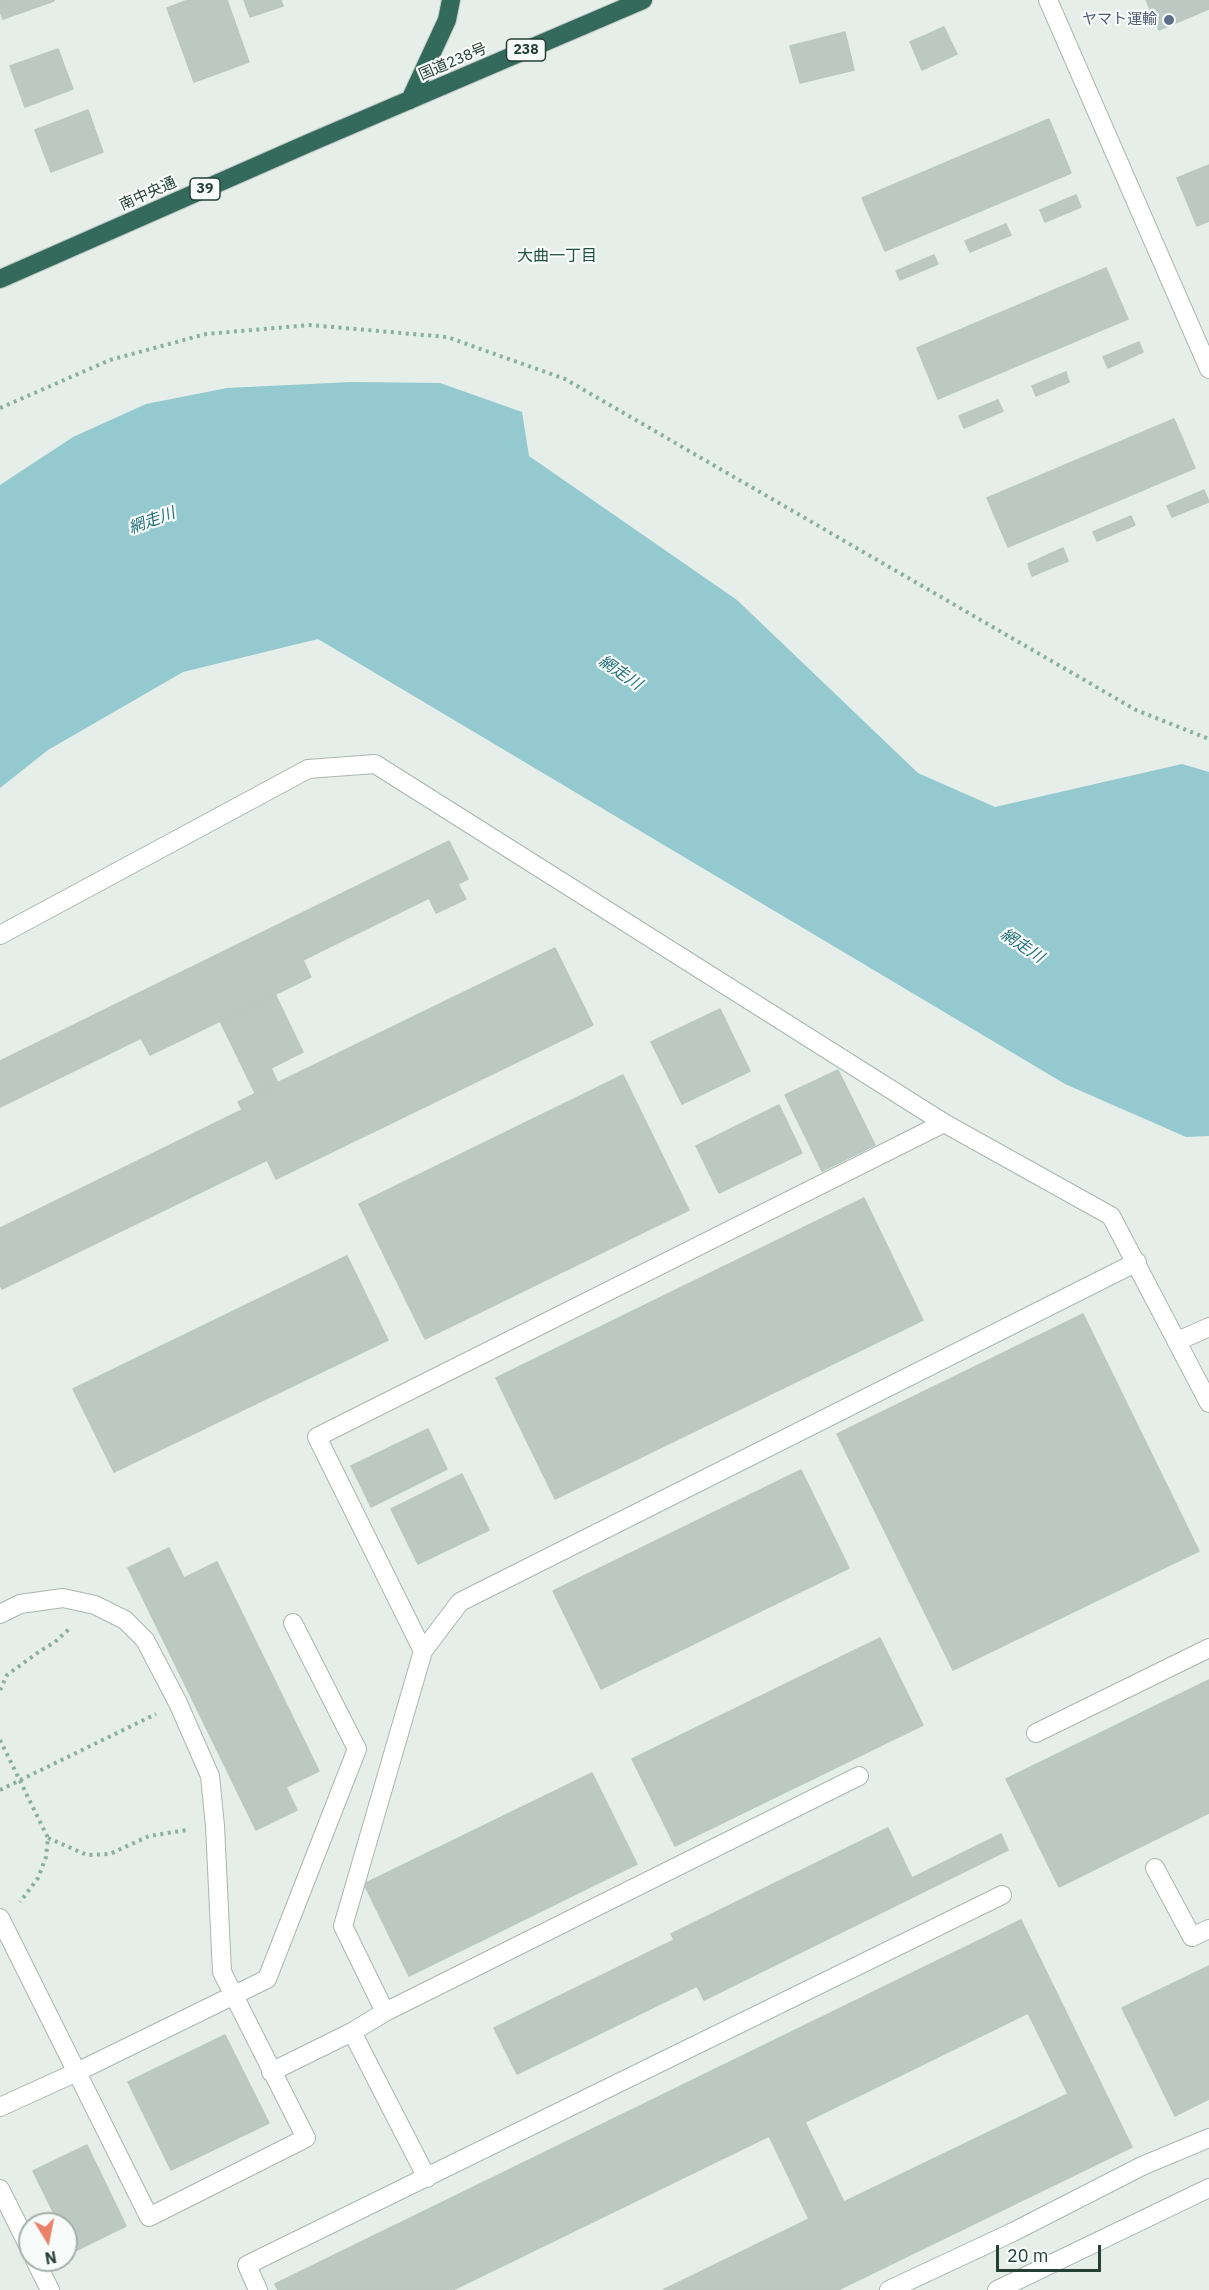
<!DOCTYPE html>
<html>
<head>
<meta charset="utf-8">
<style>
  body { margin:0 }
  #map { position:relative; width:1209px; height:2290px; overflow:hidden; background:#e6eeea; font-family:"IBM Plex Sans",sans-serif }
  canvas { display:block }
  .north { position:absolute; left:18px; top:2212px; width:60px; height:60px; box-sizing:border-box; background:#f7fbf9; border:2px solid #a3b0ab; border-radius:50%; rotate:170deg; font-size:16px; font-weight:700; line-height:24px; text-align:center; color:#264037 }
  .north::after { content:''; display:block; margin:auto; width:21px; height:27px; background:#e98169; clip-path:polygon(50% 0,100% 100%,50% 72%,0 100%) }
  .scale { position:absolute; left:996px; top:2245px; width:105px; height:27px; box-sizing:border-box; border:3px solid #264037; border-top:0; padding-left:8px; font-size:18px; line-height:21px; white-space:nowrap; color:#264037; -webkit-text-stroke:4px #f7fbf9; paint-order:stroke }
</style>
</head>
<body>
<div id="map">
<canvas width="1209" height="2290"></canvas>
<div class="north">N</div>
<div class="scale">20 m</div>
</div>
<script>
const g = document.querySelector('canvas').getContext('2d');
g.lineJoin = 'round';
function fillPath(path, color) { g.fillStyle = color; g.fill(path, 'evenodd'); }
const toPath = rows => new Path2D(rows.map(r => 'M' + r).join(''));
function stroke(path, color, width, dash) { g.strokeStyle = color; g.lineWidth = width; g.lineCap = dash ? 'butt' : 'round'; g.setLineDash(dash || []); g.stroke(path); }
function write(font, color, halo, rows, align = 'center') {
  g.font = font + ' "IBM Plex Sans","Noto Sans JP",sans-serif'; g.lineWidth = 4.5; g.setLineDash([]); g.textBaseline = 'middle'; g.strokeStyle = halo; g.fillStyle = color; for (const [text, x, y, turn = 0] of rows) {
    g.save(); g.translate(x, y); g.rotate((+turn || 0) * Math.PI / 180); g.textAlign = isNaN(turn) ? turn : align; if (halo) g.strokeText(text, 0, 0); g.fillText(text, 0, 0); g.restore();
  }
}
const water = toPath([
  [351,382,440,383,522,412,529,456,737,600,918,773,995,807,1182,764,1209,772,1209,1136,1186,1137,1065,1084,318,639,183,672,48,750,0,788,0,485,73,437,146,404,227,388]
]);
const building = toPath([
  [0,0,54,0,54,1,3,19,0,11,0,0],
  [188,0,227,0,249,62,194,82,167,8,188,0],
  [244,0,281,0,283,6,250,17,244,0],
  [1146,0,1209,0,1209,9,1159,30,1146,0],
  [944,27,957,54,922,70,910,42,944,27],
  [845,32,854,70,800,83,790,46,845,32],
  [58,49,73,89,25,107,10,66,58,49],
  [88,110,103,152,51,172,35,130,88,110],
  [1049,119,1071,173,885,251,862,198,1049,119],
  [1209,165,1209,221,1197,226,1177,178,1209,165],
  [1076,195,1081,207,1045,222,1040,210,1076,195],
  [1006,224,1011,235,970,252,965,241,1006,224],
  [934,255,938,264,900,280,896,271,934,255],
  [1106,268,1128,319,938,399,917,348,1106,268],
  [1139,342,1143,352,1108,368,1103,357,1139,342],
  [1066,372,1069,382,1036,396,1032,386,1066,372],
  [998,400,1003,411,964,428,959,416,998,400],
  [1174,419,1195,468,1008,547,987,498,1174,419],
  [1204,490,1209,502,1172,517,1167,506,1204,490],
  [1131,516,1135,525,1097,541,1093,532,1131,516],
  [1063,548,1068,561,1032,576,1028,564,1063,548],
  [449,841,468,879,458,884,466,899,436,913,429,898,303,960,311,977,150,1055,141,1038,0,1107,0,1061,449,841],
  [555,948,593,1025,276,1179,267,1160,2,1289,0,1285,0,1228,242,1110,238,1102,555,948],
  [275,994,303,1052,271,1068,278,1083,256,1095,220,1021,275,994],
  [720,1009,750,1071,682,1104,651,1042,720,1009],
  [838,1070,875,1145,822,1171,785,1095,838,1070],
  [623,1075,689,1210,425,1339,359,1204,623,1075],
  [779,1105,802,1153,719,1193,696,1146,779,1105],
  [864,1198,923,1320,555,1499,496,1378,864,1198],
  [347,1256,388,1340,114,1472,73,1389,347,1256],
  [1083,1314,1199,1551,953,1670,837,1434,1083,1314],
  [428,1429,447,1469,371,1507,351,1466,428,1429],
  [801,1470,849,1568,601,1689,553,1591,801,1470],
  [462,1474,489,1530,418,1564,391,1509,462,1474],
  [169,1548,184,1578,217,1562,319,1771,286,1787,297,1810,256,1830,128,1568,169,1548],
  [880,1638,923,1725,675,1846,632,1759,880,1638],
  [1209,1680,1209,1813,1059,1887,1006,1779,1209,1680],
  [592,1773,637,1864,409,1976,364,1884,592,1773],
  [888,1828,912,1878,1001,1834,1008,1850,704,2000,697,1986,517,2074,494,2028,674,1940,671,1934,888,1828],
  [1021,1920,1132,2147,838,2290,663,2290,809,2219,769,2136,453,2290,278,2290,275,2284,1021,1920],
  [1028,2013,1068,2094,844,2202,805,2122,1028,2013],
  [1209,1966,1209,2099,1175,2116,1122,2008,1209,1966],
  [225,2035,269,2123,171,2170,128,2082,225,2035],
  [87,2145,126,2226,73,2252,66,2238,66,2224,59,2224,33,2171,87,2145]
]);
const path = toPath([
  [0,408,110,360,206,334,310,325,447,337,565,379,1136,710,1209,739],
  [0,1690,7,1675,40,1651,55,1642,70,1628],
  [0,1740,48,1838,46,1857,38,1878,20,1902],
  [0,1790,156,1714],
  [48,1838,87,1855,110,1854,149,1836,187,1830]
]);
const minor = toPath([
  [1048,0,1209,369],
  [0,935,308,769,375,764,944,1123,1111,1216,1209,1403],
  [1178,1341,1209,1327],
  [0,1614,20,1604,63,1598,95,1605,125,1620,145,1640,178,1703,210,1776,215,1826,222,1972,306,2138,149,2217,0,1918],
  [423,1651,317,1437,944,1123],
  [1036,1733,1209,1648],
  [1155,1868,1192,1937,1209,1929],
  [385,2012,343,1926,423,1651,460,1602,1137,1262],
  [352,2032,427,2178],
  [271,2072,352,2032,385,2012,859,1776],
  [0,2107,77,2072,267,1979,357,1749,293,1623],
  [0,2189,30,2249],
  [35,2260,50,2290],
  [258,2290,247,2265,1002,1895],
  [889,2290,1013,2232,1142,2166,1209,2138],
  [997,2290,1209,2188]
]);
const highway = toPath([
  [410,100,447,20,451,0],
  [0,279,309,143,643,0]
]);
const markers = [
  [1169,20,6,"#5c6f8a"]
];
const shields = [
  [526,50,39],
  [205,189,30]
];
const shieldNames = [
  ["238",526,50],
  ["39",205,189]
];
const serviceNames = [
  ["ヤマト運輸",1157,20]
];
const streetNames = [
  ["国道238号",453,62,-23],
  ["南中央通",148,194,-24]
];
const neighbourhoodNames = [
  ["大曲一丁目",557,256]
];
const waterNames = [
  ["網走川",152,521,-20],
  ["網走川",620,673,34],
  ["網走川",1022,946,34]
];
fillPath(water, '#93c9cf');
fillPath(building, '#bcc9c3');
stroke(building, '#b9c8c1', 1.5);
stroke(minor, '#a9b6b1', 20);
stroke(highway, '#c2cac7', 20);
stroke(path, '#89b0a1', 4, [3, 4.5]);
stroke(minor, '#fff', 18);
stroke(highway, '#336a5c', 18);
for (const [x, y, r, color] of markers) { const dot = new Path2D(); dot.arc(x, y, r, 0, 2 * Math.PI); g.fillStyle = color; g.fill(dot); stroke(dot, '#f7fbf9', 2); }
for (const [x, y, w] of shields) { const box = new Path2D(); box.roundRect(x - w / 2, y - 11, w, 22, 4.5); g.fillStyle = '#f7fbf9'; g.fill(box); stroke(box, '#264037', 1.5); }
write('bold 14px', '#264037', null, shieldNames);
write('15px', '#4e5e75', '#f7fbf9', serviceNames, 'right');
write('15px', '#264037', '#f7fbf9', streetNames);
write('16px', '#235143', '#f7fbf9', neighbourhoodNames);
write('italic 16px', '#237079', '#f7fbf9', waterNames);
</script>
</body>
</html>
